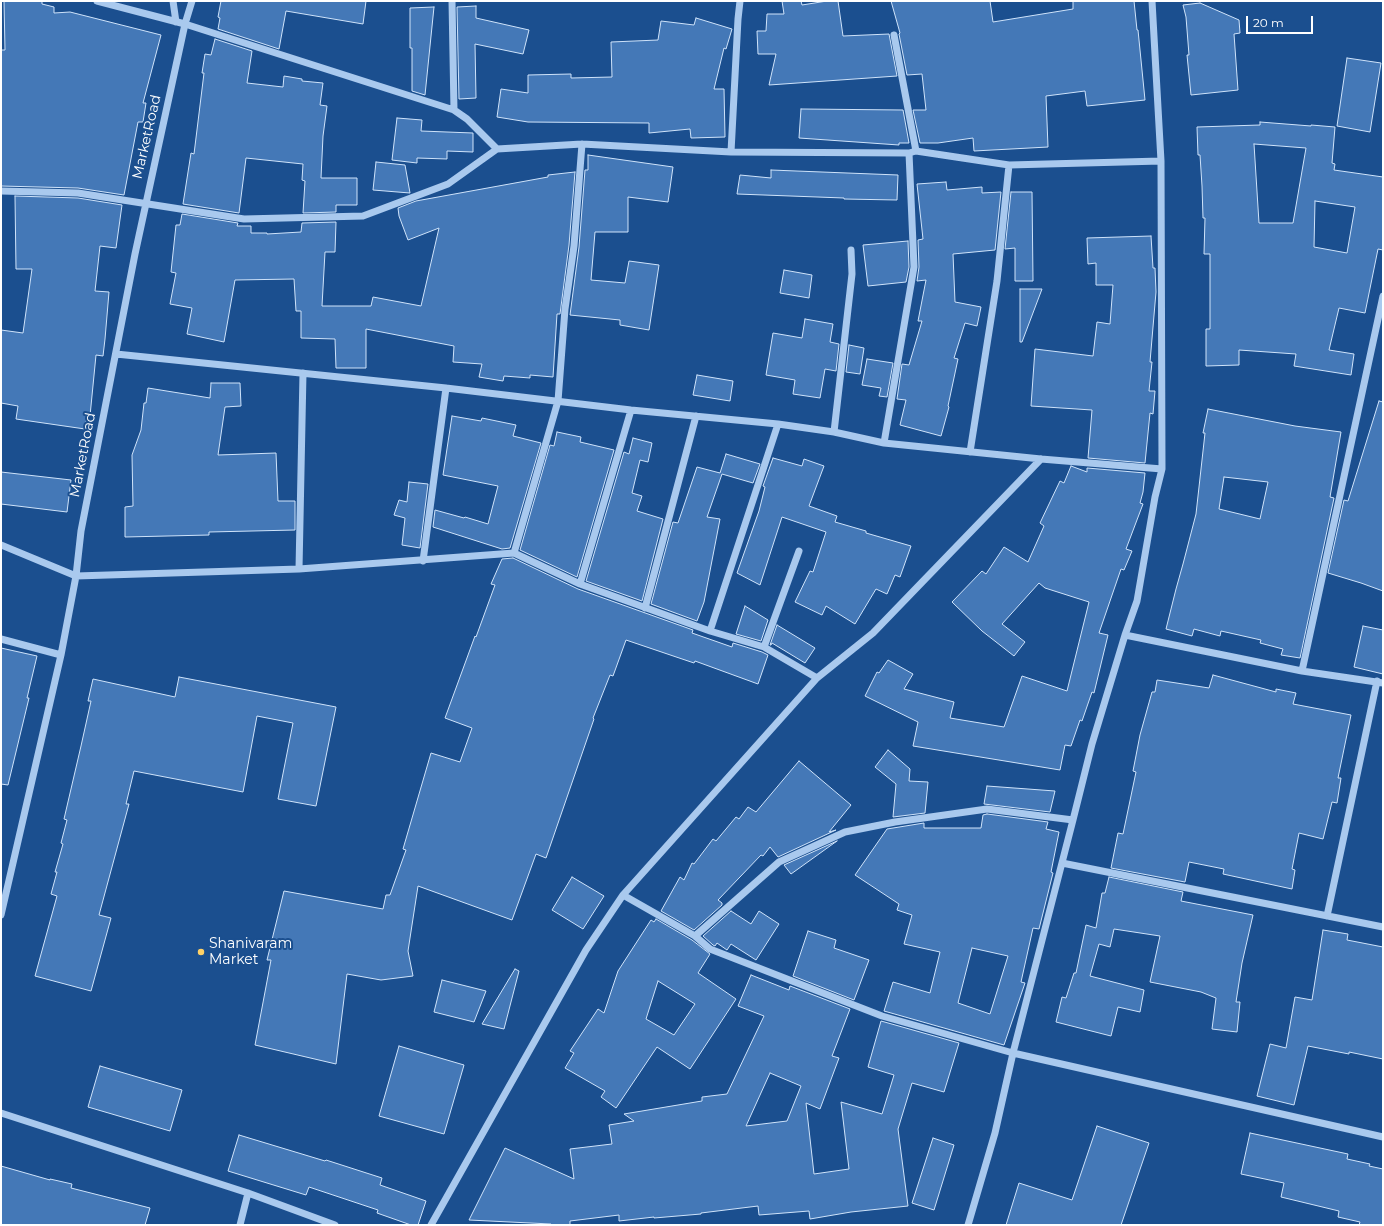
<!DOCTYPE html>
<html>
<head>
<meta charset="utf-8">
<style>
  body { margin:0 }
  #map { position:relative; width:1384px; height:1226px; overflow:hidden; background:#1b4f8f; font-family:Montserrat,sans-serif }
  canvas { display:block }
  .frame { position:absolute; inset:0; border:2px solid #fff; pointer-events:none }
  .scale { position:absolute; left:1246px; top:16px; width:67px; height:18px; box-sizing:border-box; border:2px solid #fff; border-top:0; padding-left:5px; font-size:12px; line-height:14px; white-space:nowrap; color:#fff; -webkit-text-stroke:3px #1b4f8f; paint-order:stroke }
</style>
</head>
<body>
<div id="map">
<canvas width="1384" height="1226"></canvas>
<div class="frame"></div>
<div class="scale">20 m</div>
</div>
<script>
const g = document.querySelector('canvas').getContext('2d');
g.lineJoin = 'round';
function fillPath(path, color) { g.fillStyle = color; g.fill(path, 'evenodd'); }
const toPath = rows => new Path2D(rows.map(r => 'M' + r).join(''));
function stroke(path, color, width, dash) { g.strokeStyle = color; g.lineWidth = width; g.lineCap = dash ? 'butt' : 'round'; g.setLineDash(dash || []); g.stroke(path); }
function write(font, color, halo, rows, align = 'center') {
  g.font = font + ' Montserrat,sans-serif'; g.lineWidth = 4; g.setLineDash([]); g.textBaseline = 'middle'; g.strokeStyle = halo; g.fillStyle = color; for (const [text, x, y, turn = 0] of rows) {
    g.save(); g.translate(x, y); g.rotate((+turn || 0) * Math.PI / 180); g.textAlign = isNaN(turn) ? turn : align; if (halo) g.strokeText(text, 0, 0); g.fillText(text, 0, 0); g.restore();
  }
}
const building = toPath([
  [4,1,42,1,42,4,54,7,54,13,70,12,161,35,143,103,146,103,143,122,138,122,124,195,78,188,1,186,1,50,5,50,4,1],
  [221,1,366,1,363,24,286,11,279,49,218,29,220,18,218,17,221,1],
  [782,1,801,1,802,5,827,1,838,1,843,36,889,34,897,76,769,85,776,54,758,54,757,31,766,31,767,14,784,14,782,1],
  [891,1,990,1,993,22,1073,9,1073,1,1134,1,1137,30,1138,30,1145,100,1087,106,1085,91,1046,96,1048,147,974,151,973,138,938,143,920,143,913,110,926,110,922,74,907,75,899,34,900,33,891,1],
  [1200,3,1239,20,1240,33,1234,34,1238,90,1191,95,1187,55,1189,55,1186,17,1183,5,1200,3],
  [476,6,476,18,529,30,523,54,475,44,476,98,459,99,457,7,476,6],
  [434,7,425,95,412,91,412,48,410,48,410,8,434,7],
  [696,18,732,29,726,49,724,48,714,89,724,89,725,137,691,138,690,129,649,133,649,123,528,122,497,117,501,89,528,93,528,75,571,74,571,78,612,77,611,42,658,40,661,21,694,25,696,18],
  [215,39,252,51,247,83,283,87,284,76,302,79,302,81,323,83,320,105,327,106,323,136,321,178,357,178,357,205,336,205,336,212,303,213,305,181,302,180,303,164,246,158,239,213,183,204,191,153,194,154,204,73,202,73,205,54,211,55,215,39],
  [1347,58,1381,63,1370,132,1337,126,1347,58],
  [801,109,903,110,909,143,899,143,899,145,799,138,801,109],
  [397,118,422,120,421,131,473,133,473,152,447,151,447,159,417,158,417,163,392,160,397,118],
  [1260,122,1311,126,1311,125,1335,127,1332,163,1335,164,1334,170,1383,177,1383,250,1378,249,1365,313,1339,308,1329,350,1354,354,1351,375,1294,366,1296,354,1239,350,1239,365,1206,366,1206,329,1210,329,1210,254,1204,254,1205,218,1203,218,1202,186,1200,155,1198,155,1197,127,1260,125,1260,122],
  [1254,144,1306,148,1293,223,1259,223,1254,144],
  [1315,201,1355,207,1347,253,1314,247,1315,201],
  [588,155,673,167,668,202,628,197,628,232,595,232,591,280,625,283,629,261,659,265,649,330,620,325,620,320,570,315,579,247,585,170,588,170,588,155],
  [376,162,405,165,410,193,373,190,376,162],
  [771,170,898,175,897,200,844,199,844,198,737,194,740,175,771,178,771,170],
  [575,172,569,245,560,314,557,314,553,377,530,375,530,378,504,376,503,381,479,377,482,364,453,362,454,346,366,329,366,368,336,368,335,339,301,338,301,311,296,311,294,279,235,280,224,342,187,334,192,308,170,304,176,273,171,272,176,225,180,225,182,214,238,223,237,226,251,226,251,233,267,233,267,234,301,232,302,223,336,222,335,252,325,252,322,306,371,306,373,297,421,306,439,228,408,240,399,216,398,208,416,201,548,177,548,175,575,172],
  [946,182,947,190,982,187,982,193,1001,192,995,250,953,254,955,302,981,307,977,326,965,323,954,358,958,359,948,406,949,407,941,436,900,425,906,400,897,399,902,364,909,365,922,321,918,321,926,280,917,281,919,267,918,240,923,239,917,184,946,182],
  [1011,192,1032,192,1033,281,1015,281,1015,248,1005,249,1011,192],
  [15,196,78,198,122,205,116,248,100,246,95,291,109,292,105,339,103,356,96,355,90,416,87,416,85,429,16,419,18,406,1,403,1,330,23,333,32,269,16,269,15,196],
  [1151,236,1153,268,1155,268,1156,292,1150,362,1152,362,1149,391,1155,391,1153,414,1150,413,1145,463,1088,458,1092,410,1031,406,1035,349,1093,356,1097,322,1110,324,1113,285,1096,285,1096,263,1088,264,1087,238,1151,236],
  [908,241,909,267,906,282,868,286,863,245,908,241],
  [784,270,812,275,809,298,780,293,784,270],
  [1020,289,1042,289,1022,342,1020,342,1020,289],
  [805,319,833,324,830,342,839,344,836,371,825,369,820,398,793,394,795,380,766,375,773,333,802,338,805,319],
  [849,345,864,348,860,374,846,372,849,345],
  [867,359,893,363,887,397,879,396,881,388,862,385,867,359],
  [697,375,733,381,730,401,693,395,697,375],
  [211,383,240,383,241,406,225,407,218,455,276,453,278,501,295,501,295,530,209,532,209,535,125,537,125,507,133,506,132,455,141,430,144,403,146,403,148,388,210,398,211,383],
  [1379,401,1383,402,1383,591,1361,583,1328,573,1344,500,1348,501,1379,401],
  [1208,409,1295,426,1341,432,1330,497,1334,498,1300,658,1281,655,1283,649,1260,643,1261,640,1221,631,1220,636,1194,629,1192,636,1166,629,1176,589,1183,564,1196,514,1205,433,1203,433,1208,409],
  [1224,477,1268,482,1260,519,1219,509,1224,477],
  [452,416,481,421,482,418,516,425,513,436,541,443,510,548,502,549,433,527,435,510,464,518,465,517,488,524,498,486,443,475,452,416],
  [557,432,581,437,580,442,614,450,577,577,520,550,550,445,554,446,557,432],
  [633,438,652,443,648,462,640,460,632,493,642,496,637,511,663,519,642,601,586,581,624,452,629,454,633,438],
  [726,454,760,464,753,483,722,474,707,517,720,519,704,602,697,621,651,604,673,522,678,523,697,467,720,473,726,454],
  [773,458,802,466,804,459,824,466,809,506,837,516,835,522,866,531,866,533,911,546,900,577,895,575,887,594,876,589,855,624,826,606,822,615,795,602,810,571,813,572,826,532,782,517,760,585,737,573,759,511,765,487,763,486,773,458],
  [1071,466,1087,472,1087,468,1145,473,1143,492,1140,503,1143,504,1126,549,1132,551,1124,570,1121,569,1099,633,1108,635,1094,693,1092,692,1082,721,1080,720,1071,746,1065,745,1060,770,913,746,918,722,865,696,877,672,879,673,888,660,913,674,904,689,954,702,950,718,1004,727,1022,676,1067,691,1089,602,1045,588,1039,583,1002,624,1025,642,1014,656,982,631,952,602,982,571,986,574,1004,547,1028,562,1044,526,1040,523,1060,481,1064,483,1071,466],
  [1,472,71,480,67,512,1,504,1,472],
  [409,482,428,484,420,548,402,545,405,518,394,515,399,500,407,502,409,482],
  [513,558,578,589,693,630,692,633,732,647,733,643,762,652,768,655,758,684,695,661,694,663,626,640,613,676,610,675,593,718,594,719,546,858,536,854,512,920,418,886,408,951,413,976,381,980,347,974,336,1064,255,1045,271,960,267,960,284,891,383,909,386,895,390,895,406,850,403,849,431,753,460,762,472,728,445,718,475,636,476,637,495,585,491,584,502,559,513,558],
  [745,606,768,620,761,641,736,634,745,606],
  [777,625,815,648,805,663,772,643,771,645,770,645,777,625],
  [1363,626,1383,630,1383,674,1354,667,1363,626],
  [1,648,37,656,27,698,29,698,8,785,1,784,1,648],
  [1213,675,1276,692,1276,689,1296,693,1293,704,1351,715,1338,778,1341,778,1337,803,1332,802,1323,839,1299,833,1292,869,1295,870,1292,889,1223,874,1224,869,1189,862,1185,882,1111,868,1118,833,1123,834,1136,772,1133,771,1140,735,1152,692,1155,692,1157,680,1209,688,1213,675],
  [179,677,336,707,316,806,278,799,293,723,257,716,243,792,134,771,126,804,129,804,99,915,111,918,91,991,35,976,57,896,51,894,57,872,55,872,63,844,61,843,67,820,64,819,81,746,91,701,88,701,93,679,175,697,179,677],
  [888,750,910,769,909,781,928,782,925,813,893,817,896,784,875,767,888,750],
  [799,761,851,805,829,832,836,830,778,857,770,847,763,856,761,855,718,900,722,903,722,905,694,930,661,911,680,877,684,880,692,863,694,864,713,839,716,841,736,817,739,819,748,807,756,812,799,761],
  [987,786,1055,791,1050,812,984,804,987,786],
  [987,814,1048,822,1046,829,1059,832,1051,872,1053,873,1039,929,1033,928,1021,982,1025,983,1004,1045,884,1011,893,982,930,993,940,952,904,944,912,915,897,910,899,904,855,875,887,829,924,823,924,828,981,828,983,815,987,814],
  [972,948,1008,956,990,1014,958,1003,972,948],
  [837,841,791,874,784,865,837,841],
  [572,877,604,896,583,929,552,910,572,877],
  [1109,877,1183,892,1181,901,1253,915,1242,963,1236,1002,1240,1002,1237,1032,1212,1029,1216,998,1201,992,1150,982,1160,936,1114,929,1110,947,1099,944,1090,976,1144,990,1140,1012,1118,1007,1111,1036,1056,1022,1062,997,1066,998,1074,973,1076,973,1086,925,1096,928,1102,893,1105,893,1109,877],
  [731,911,751,924,759,911,779,924,756,960,731,944,727,950,717,943,715,946,713,945,703,936,731,911],
  [656,919,692,940,710,954,698,973,736,999,690,1069,657,1047,616,1108,601,1097,605,1091,565,1068,574,1053,570,1051,598,1009,604,1013,618,971,651,920,654,922,656,919],
  [658,981,695,1004,674,1035,646,1019,658,981],
  [1323,930,1348,934,1347,940,1383,947,1383,1059,1349,1052,1349,1054,1308,1046,1294,1105,1257,1096,1270,1044,1286,1048,1295,997,1312,1000,1323,930],
  [808,931,836,940,834,948,869,960,854,1000,793,976,808,931],
  [515,969,519,971,504,1029,482,1024,515,969],
  [751,975,789,990,790,986,850,1009,832,1056,839,1058,820,1109,806,1103,814,1174,849,1169,841,1102,882,1114,894,1075,868,1067,881,1021,959,1043,944,1092,912,1083,898,1129,908,1206,851,1212,810,1219,809,1211,759,1215,758,1206,701,1213,701,1214,654,1218,654,1217,619,1221,619,1215,570,1221,570,1225,552,1225,551,1224,469,1220,505,1148,574,1179,570,1149,612,1144,609,1125,634,1121,624,1114,702,1101,702,1097,727,1094,764,1016,738,1006,751,975],
  [770,1073,801,1086,787,1121,746,1126,770,1073],
  [442,980,486,991,474,1022,434,1012,442,980],
  [399,1046,464,1065,444,1134,379,1116,399,1046],
  [100,1066,182,1090,170,1131,88,1107,100,1066],
  [1097,1126,1149,1143,1121,1225,1006,1225,1019,1183,1072,1200,1097,1126],
  [1250,1133,1348,1154,1347,1159,1370,1164,1369,1166,1383,1169,1383,1225,1359,1225,1360,1222,1338,1217,1339,1211,1281,1197,1284,1183,1241,1174,1250,1133],
  [239,1135,325,1161,326,1160,382,1178,380,1185,426,1201,418,1225,411,1225,377,1213,378,1210,309,1187,306,1195,228,1171,239,1135],
  [933,1138,954,1145,934,1210,912,1203,933,1138],
  [1,1166,50,1180,50,1179,72,1184,71,1188,150,1208,145,1225,1,1225,1,1166]
]);
const minor = toPath([
  [97,1,185,24,454,110,467,119,497,149,582,144,731,152,909,153,916,151,1009,165,1161,161],
  [173,1,176,22],
  [452,1,454,110],
  [894,35,916,151],
  [731,152,738,19,740,1],
  [1,191,78,193,244,219,363,216,448,184,497,149],
  [116,354,446,388,631,410,778,424,834,432,884,443,1041,459,1162,469],
  [834,432,852,274,851,250],
  [884,443,914,267,909,153],
  [970,452,997,281,1009,165],
  [1,545,76,576,299,569,514,553,558,401,565,309,574,246,582,144],
  [514,553,580,584,710,631,764,647,817,678],
  [423,561,446,388],
  [299,569,303,373],
  [580,584,631,410],
  [645,608,696,416],
  [710,631,778,424],
  [1125,635,1302,671,1383,683],
  [1,639,61,655],
  [764,647,799,551],
  [1302,671,1383,296],
  [1062,863,1383,927],
  [623,895,695,936,710,949,882,1016,1013,1053,1383,1137],
  [1,915,61,655,76,576,81,531,135,254,185,24,192,1],
  [1327,916,1377,681],
  [695,936,779,862,845,832,895,822,987,809,1073,820],
  [1,1113,248,1193,335,1225],
  [240,1225,248,1193],
  [431,1225,586,950,623,895,817,678,873,633,1041,459],
  [968,1225,995,1133,1013,1053,1073,820,1092,744,1125,635,1137,601,1155,497,1162,469,1161,161,1152,1]
]);
const markers = [
  [201,952,4,"#ffd166"]
];
const streetNames = [
  ["MarketRoad",147,137,-77],
  ["MarketRoad",83,455,-79]
];
const poiNames = [
  ["Shanivaram",209,944],
  ["Market",209,960]
];
fillPath(building, '#4478b7');
stroke(building, '#cfe3fa', 1);
stroke(minor, '#a9c9ee', 7);
for (const [x, y, r, color] of markers) { const dot = new Path2D(); dot.arc(x, y, r, 0, 2 * Math.PI); g.fillStyle = color; g.fill(dot); stroke(dot, '#1b4f8f', 1.5); }
write('14px', '#fff', '#1b4f8f', streetNames);
write('14px', '#fff', '#1b4f8f', poiNames, 'left');
</script>
</body>
</html>
